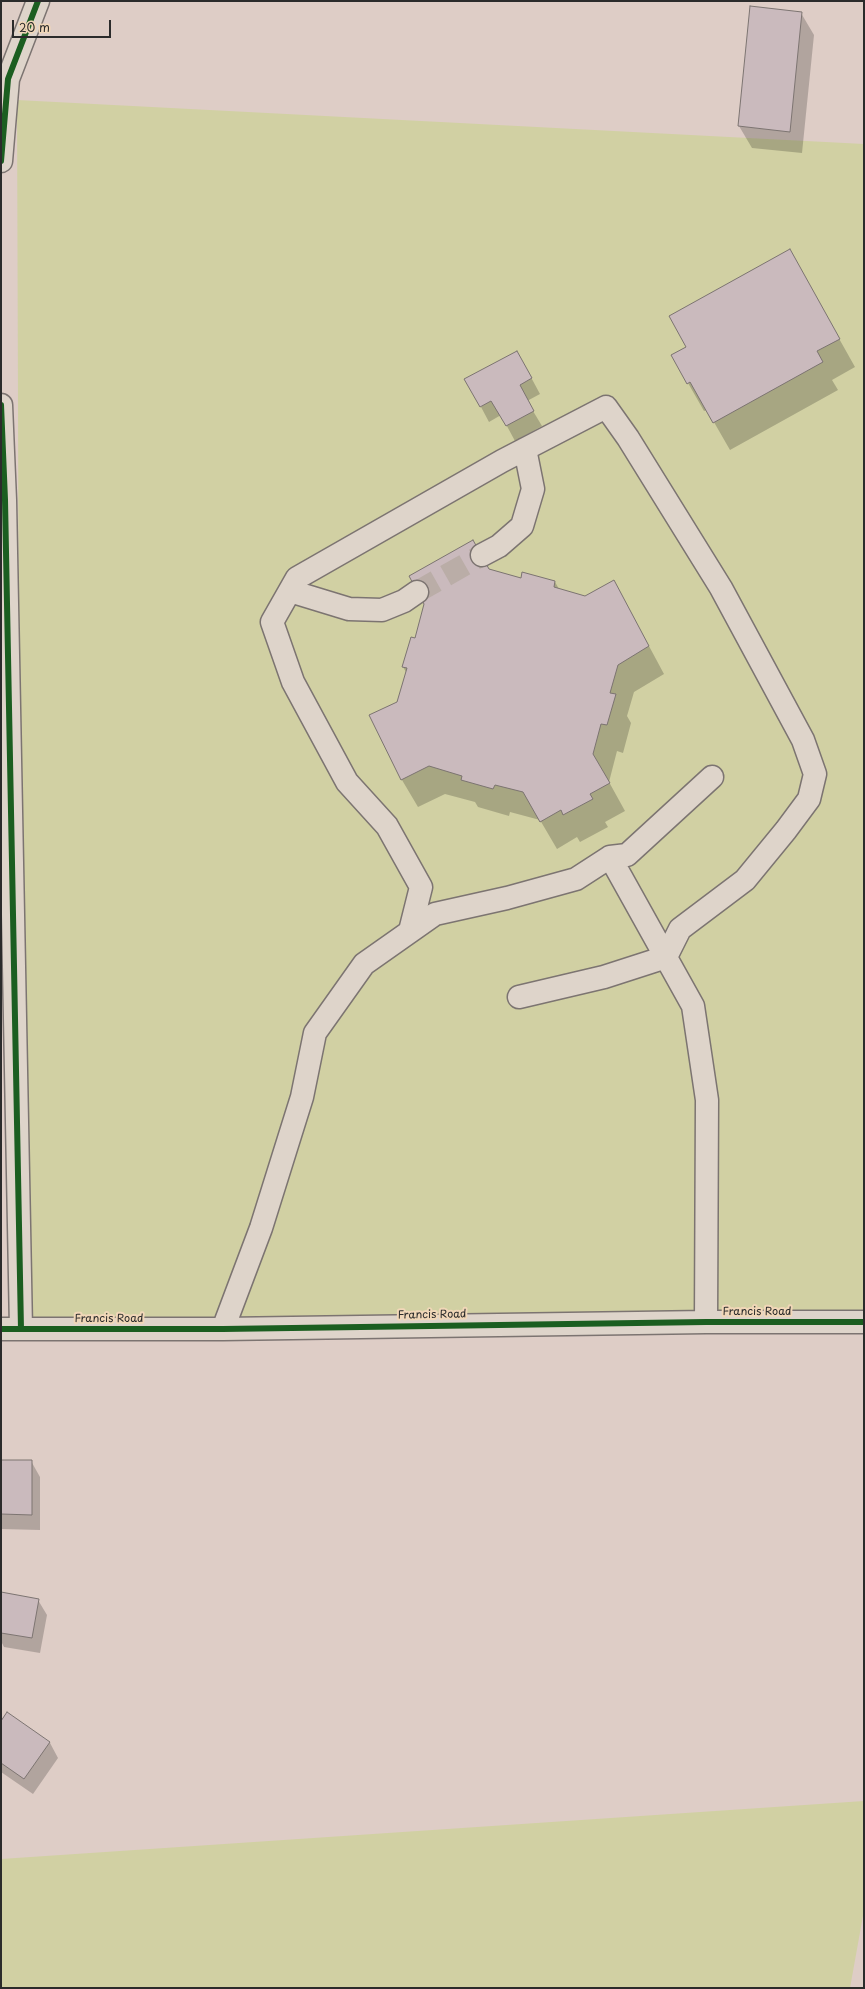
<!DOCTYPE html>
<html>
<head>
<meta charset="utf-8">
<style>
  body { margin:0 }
  #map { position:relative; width:865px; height:1989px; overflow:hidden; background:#decdc6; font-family:"Playpen Sans",sans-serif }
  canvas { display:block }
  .frame { position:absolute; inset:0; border:2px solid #2b2b2b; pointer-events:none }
  .scale { position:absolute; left:12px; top:20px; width:99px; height:18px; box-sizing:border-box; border:2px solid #2b2b2b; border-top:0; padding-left:5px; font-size:12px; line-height:14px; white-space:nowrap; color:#2b2b2b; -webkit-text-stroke:3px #f1d7b8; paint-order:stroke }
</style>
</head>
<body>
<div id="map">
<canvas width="865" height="1989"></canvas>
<div class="frame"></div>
<div class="scale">20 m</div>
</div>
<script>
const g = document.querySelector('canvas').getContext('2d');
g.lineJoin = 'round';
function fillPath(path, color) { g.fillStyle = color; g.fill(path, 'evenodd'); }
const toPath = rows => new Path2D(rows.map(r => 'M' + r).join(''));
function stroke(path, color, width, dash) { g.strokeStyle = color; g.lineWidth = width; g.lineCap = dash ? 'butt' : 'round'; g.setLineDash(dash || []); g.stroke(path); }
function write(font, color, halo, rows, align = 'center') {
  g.font = font + ' "Playpen Sans",sans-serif'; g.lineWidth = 4; g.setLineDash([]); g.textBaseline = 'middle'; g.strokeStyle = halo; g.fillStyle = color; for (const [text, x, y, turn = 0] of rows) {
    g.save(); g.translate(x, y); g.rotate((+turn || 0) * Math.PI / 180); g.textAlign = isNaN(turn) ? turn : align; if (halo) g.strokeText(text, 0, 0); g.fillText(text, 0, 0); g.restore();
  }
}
const green = toPath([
  [17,100,864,144,864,1324,21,1329],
  [864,1801,864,1910,850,1988,1,1988,1,1859]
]);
const shadow = toPath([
  [801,13,814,35,802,153,752,148,739,126],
  [805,278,855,367,832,380,838,390,730,450,707,410,704,411,672,355],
  [526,368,540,394,527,401,542,426,515,441,501,415,489,422,481,407],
  [489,570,522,579,555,582,559,589,585,597,614,581,664,674,634,692,627,716,631,723,623,753,617,751,609,782,625,811,605,822,608,827,580,842,577,837,557,849,540,820,510,812,509,816,478,807,475,802,445,794,418,807,402,780,371,715,398,702,406,672,403,667,416,639],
  [1,1461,31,1461,40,1477,40,1530,1,1529],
  [1,1595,38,1600,47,1615,40,1653,4,1647,1,1641],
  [7,1714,50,1743,58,1758,33,1794,1,1772,1,1723]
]);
const building = toPath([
  [750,6,802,12,790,132,738,126,750,6],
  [790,249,840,339,817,351,823,362,713,423,690,382,687,384,671,355,686,347,669,316,790,249],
  [517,351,532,378,520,385,534,411,506,426,491,401,480,407,464,379,517,351],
  [473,540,489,569,521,578,522,572,555,581,554,587,585,596,614,580,649,646,618,665,610,693,616,694,607,725,601,724,593,754,610,783,590,794,593,799,563,815,561,810,540,822,523,792,495,785,493,789,461,780,462,776,429,766,401,780,369,715,397,702,407,668,402,667,411,637,415,638,424,604,409,576,473,540],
  [1,1460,32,1460,32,1515,1,1514,1,1460],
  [1,1592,39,1599,32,1638,1,1633,1,1592],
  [7,1712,50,1742,24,1779,1,1763,1,1721,7,1712]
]);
const minorTunnel = toPath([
  [417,592,482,555]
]);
const minor = toPath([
  [1,161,8,79,38,1],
  [1,405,5,500,21,1329],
  [482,555,499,546,522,526,533,489,525,449],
  [290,591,349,609,382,610,404,601,417,592],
  [610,857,627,855,712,777],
  [410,931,421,887,387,826,347,782,293,682,272,622,297,578,502,461,606,407,628,438,721,588,803,740,815,774,809,799,786,830,745,880,680,929,666,957,604,977,519,997],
  [1,1329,223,1329,706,1322,864,1322],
  [223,1329,261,1228,302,1097,315,1033,364,964,435,914,507,898,576,879,610,857,693,1006,707,1100,706,1322]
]);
const cycleway = toPath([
  [1,161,8,79,38,1],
  [1,405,5,500,21,1329],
  [1,1329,223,1329,706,1322,864,1322]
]);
const streetNames = [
  ["Francis Road",757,1312],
  ["Francis Road",432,1315,-1],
  ["Francis Road",109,1319]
];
fillPath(green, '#d1d0a3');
fillPath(shadow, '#0003');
fillPath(building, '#cababd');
stroke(building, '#7c7471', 1);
stroke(minorTunnel, '#baada7', 22, [22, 11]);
stroke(minor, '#7c7471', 25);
stroke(minor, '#ded4ca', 22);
stroke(cycleway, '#1b5e20', 6);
write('11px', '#2b2b2b', '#f1d7b8', streetNames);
</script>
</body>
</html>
